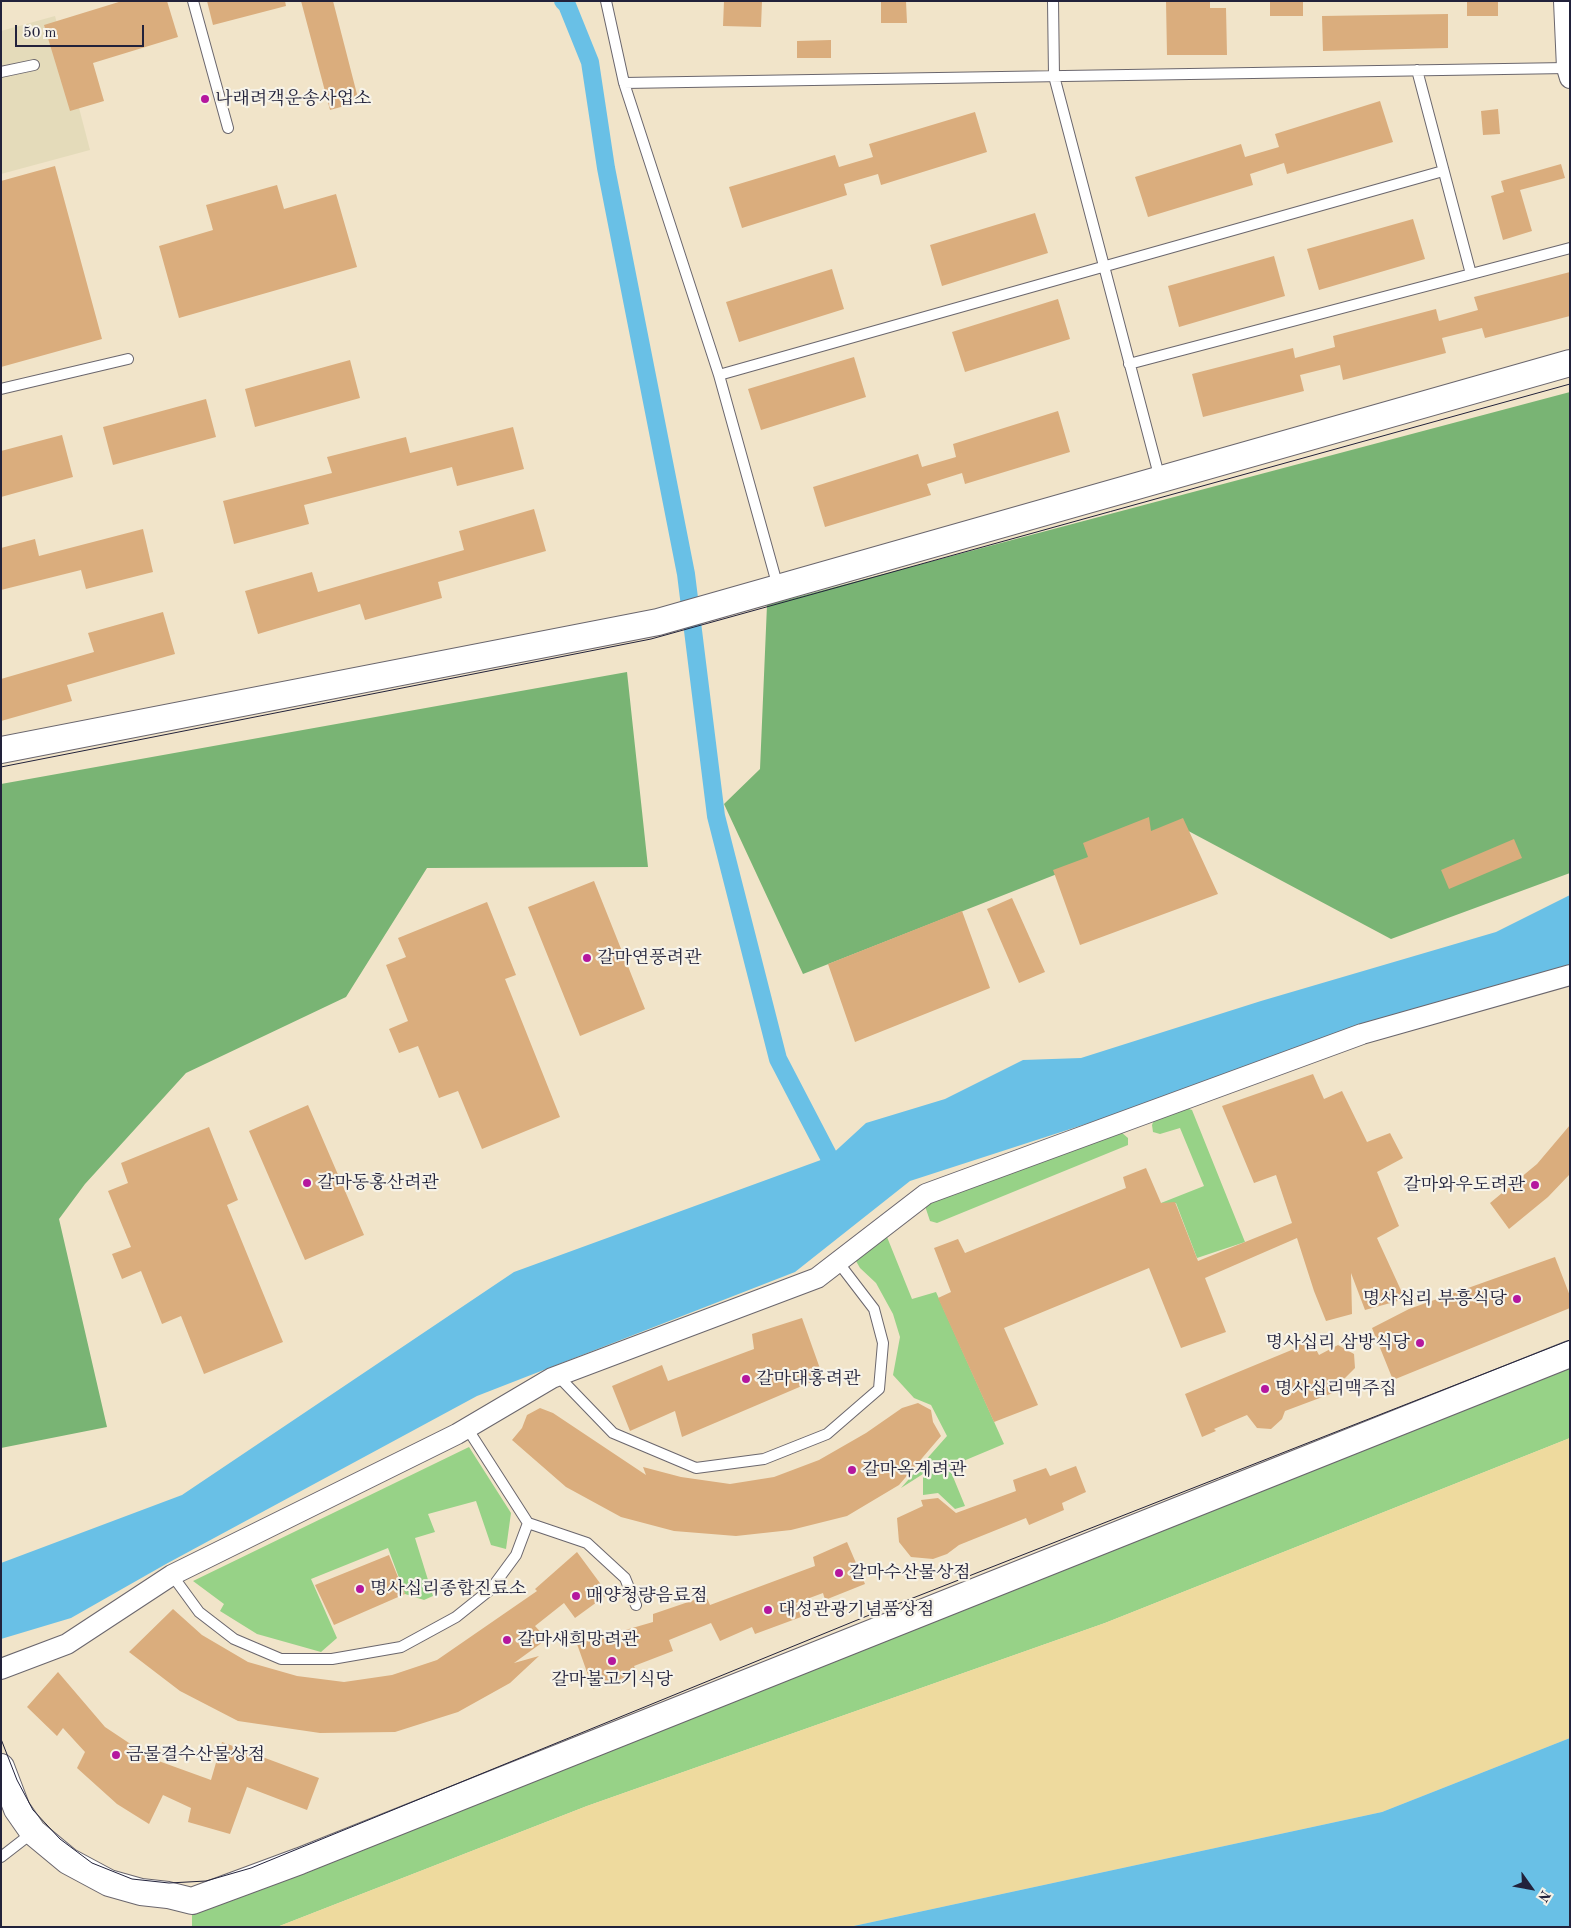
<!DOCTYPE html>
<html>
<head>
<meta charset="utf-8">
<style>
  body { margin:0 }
  #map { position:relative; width:1571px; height:1928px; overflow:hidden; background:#f1e4c9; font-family:"Old Standard TT",serif }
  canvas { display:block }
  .frame { position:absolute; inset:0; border:2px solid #22223b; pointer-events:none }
  .north { position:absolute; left:1506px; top:1863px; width:50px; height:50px; -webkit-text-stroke:4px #f7f3e8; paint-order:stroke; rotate:122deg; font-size:14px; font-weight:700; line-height:20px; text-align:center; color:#22223b }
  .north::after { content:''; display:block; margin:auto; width:18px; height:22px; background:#22223b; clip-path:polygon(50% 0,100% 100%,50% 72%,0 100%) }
  .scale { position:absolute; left:15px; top:25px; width:129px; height:22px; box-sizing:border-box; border:2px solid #22223b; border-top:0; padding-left:6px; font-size:15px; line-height:18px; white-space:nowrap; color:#22223b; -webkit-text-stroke:4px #f7f3e8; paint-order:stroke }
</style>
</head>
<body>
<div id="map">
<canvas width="1571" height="1928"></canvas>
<div class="frame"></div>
<div class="north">N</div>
<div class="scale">50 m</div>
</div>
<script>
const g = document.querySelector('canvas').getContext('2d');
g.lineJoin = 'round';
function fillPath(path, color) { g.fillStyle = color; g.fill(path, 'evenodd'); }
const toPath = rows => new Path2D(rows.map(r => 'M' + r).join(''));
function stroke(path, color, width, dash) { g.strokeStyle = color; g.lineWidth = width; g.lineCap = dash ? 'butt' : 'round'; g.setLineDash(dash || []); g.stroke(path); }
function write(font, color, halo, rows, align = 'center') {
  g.font = font + ' "Old Standard TT","Noto Serif KR",serif'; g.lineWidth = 4.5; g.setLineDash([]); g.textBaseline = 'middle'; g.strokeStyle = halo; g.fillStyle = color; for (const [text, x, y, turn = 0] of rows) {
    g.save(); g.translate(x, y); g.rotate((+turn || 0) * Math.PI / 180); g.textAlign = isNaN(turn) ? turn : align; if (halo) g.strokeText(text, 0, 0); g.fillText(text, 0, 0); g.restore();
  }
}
const built = toPath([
  [55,16,90,150,1,174,1,31]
]);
const green = toPath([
  [1186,1108,1192,1110,1245,1242,1197,1258,1176,1203,1161,1203,1204,1186,1180,1128,1160,1134,1153,1132,1152,1125,1154,1120],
  [1121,1132,1128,1138,1128,1145,937,1223,930,1221,925,1206,958,1190],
  [887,1237,912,1299,936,1292,1004,1444,949,1467,965,1506,955,1509,938,1493,923,1495,923,1474,901,1488,947,1436,931,1405,914,1398,893,1375,900,1337,893,1314,876,1283,860,1268,856,1261],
  [1570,1354,1570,1438,1105,1623,587,1806,277,1927,192,1927,192,1901],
  [469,1447,511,1513,506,1549,491,1545,476,1501,428,1514,435,1532,415,1538,433,1596,424,1600,405,1594,388,1548,311,1579,337,1638,321,1652,257,1634,220,1611,224,1604,193,1581]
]);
const forest = toPath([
  [1570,392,1570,873,1391,939,1179,826,803,974,724,804,760,769,767,605],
  [627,672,648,867,427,868,346,997,186,1073,85,1184,59,1219,107,1427,1,1448,1,784]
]);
const sand = toPath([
  [1570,1438,1570,1738,1382,1812,849,1927,277,1927,587,1806,1105,1623]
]);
const water = toPath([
  [1570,895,1570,967,910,1181,795,1272,477,1396,166,1564,71,1618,1,1639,1,1563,182,1495,514,1272,829,1157,866,1123,945,1099,1023,1060,1081,1058,1261,1001,1496,932],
  [1570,1738,1570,1927,849,1927,1382,1812]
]);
const canal = toPath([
  [563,1,567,5,590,62,606,168,686,574,716,816,778,1059,829,1157]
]);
const building = toPath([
  [122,1,167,1,178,37,93,63,104,101,70,111,44,25],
  [207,1,285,1,286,6,213,25],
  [301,1,333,1,359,102,330,110],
  [724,1,762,1,761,27,723,26],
  [881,1,906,1,907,23,881,23],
  [1166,1,1210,1,1210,8,1226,8,1227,55,1167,55],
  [1270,1,1303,1,1303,16,1270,16],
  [1467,1,1498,1,1498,16,1467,16],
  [1448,14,1448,48,1323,51,1322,16],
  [831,40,831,58,797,58,797,41],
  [1380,101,1393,142,1287,174,1284,163,1250,174,1253,185,1148,217,1135,177,1241,144,1245,157,1279,147,1275,134],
  [1498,109,1500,134,1483,135,1481,111],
  [975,112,987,152,881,185,878,174,844,184,847,195,742,228,729,187,835,155,839,167,873,157,869,144],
  [1561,164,1565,178,1520,190,1532,231,1503,240,1491,196,1504,192,1501,181],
  [55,166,102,339,1,367,1,181],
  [277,185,284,209,336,194,357,267,179,318,159,246,213,230,206,205],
  [1035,213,1048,253,942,286,930,245],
  [1413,219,1425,259,1319,290,1307,249],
  [1274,256,1285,296,1179,327,1168,286],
  [832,269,844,309,739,342,726,302],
  [1570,272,1570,316,1485,338,1482,328,1442,338,1446,353,1343,380,1340,365,1300,375,1304,391,1203,417,1192,374,1293,348,1295,358,1335,347,1333,336,1436,309,1439,321,1478,310,1474,297],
  [1058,299,1070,339,965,372,952,332],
  [854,357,866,397,761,430,748,389],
  [350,360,360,398,255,427,245,389],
  [206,399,216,437,113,465,103,427],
  [1058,411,1070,452,965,484,962,473,927,484,931,495,825,527,813,487,918,454,922,467,956,457,953,444],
  [513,427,524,469,457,486,452,467,304,505,309,524,234,544,223,501,332,473,327,457,406,437,410,453],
  [62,435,73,477,1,497,1,451],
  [534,509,546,551,438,582,442,598,365,620,360,604,258,634,245,591,312,572,318,592,464,550,459,531],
  [143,529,153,572,86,589,81,570,1,590,1,548,35,539,39,556],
  [163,612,175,654,67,685,72,701,1,721,1,679,94,652,88,633],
  [1149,817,1151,831,1183,818,1218,894,1080,945,1053,870,1088,857,1083,843],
  [1514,839,1522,858,1449,889,1441,870],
  [594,881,645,1009,580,1036,528,907],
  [1012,898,1045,972,1019,983,987,909],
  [487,902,516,975,505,979,560,1117,482,1149,458,1091,439,1098,418,1046,399,1053,389,1029,408,1021,386,965,406,957,398,938],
  [962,911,990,988,855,1042,828,964],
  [1313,1074,1324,1099,1342,1091,1367,1142,1390,1133,1403,1158,1377,1172,1399,1226,1377,1238,1405,1299,1365,1310,1351,1273,1352,1314,1326,1321,1314,1291,1297,1238,1205,1278,1226,1332,1181,1348,1149,1268,1004,1328,1038,1405,994,1422,938,1298,951,1292,934,1248,958,1239,965,1253,1126,1188,1123,1177,1146,1168,1161,1203,1175,1202,1198,1261,1292,1223,1276,1175,1254,1183,1222,1106],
  [308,1105,364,1235,305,1260,249,1131],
  [1570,1125,1570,1174,1548,1197,1509,1229,1490,1203,1537,1164],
  [209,1127,238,1200,227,1205,283,1342,204,1374,181,1316,162,1324,141,1271,122,1279,112,1254,131,1247,108,1191,128,1183,121,1163],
  [1555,1257,1570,1296,1570,1308,1393,1380,1372,1328,1409,1309],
  [802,1318,823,1377,682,1437,675,1411,630,1431,612,1386,662,1365,668,1381,754,1349,752,1334],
  [1311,1340,1319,1355,1338,1345,1354,1354,1355,1368,1345,1378,1331,1385,1333,1393,1285,1411,1282,1419,1271,1429,1257,1428,1247,1415,1214,1429,1216,1431,1202,1437,1185,1394,1294,1349,1293,1347],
  [918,1403,931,1410,933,1422,941,1436,899,1485,847,1516,791,1530,736,1536,674,1531,621,1517,566,1487,512,1440,522,1428,527,1415,540,1408,553,1413,646,1475,643,1467,681,1477,730,1484,774,1477,819,1460,866,1433,902,1408],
  [1076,1466,1086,1492,1062,1503,1064,1510,1029,1525,1026,1518,959,1545,947,1554,933,1559,911,1557,899,1542,897,1518,923,1506,921,1500,938,1498,956,1513,1016,1491,1013,1480,1046,1468,1050,1476],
  [847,1542,865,1584,825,1600,823,1593,796,1603,801,1617,755,1634,752,1627,720,1641,711,1623,669,1640,673,1651,634,1666,637,1673,593,1689,577,1644,653,1622,653,1614,706,1596,710,1605,815,1566,813,1557],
  [577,1552,608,1594,575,1618,564,1603,535,1626,547,1639,514,1663,539,1656,510,1683,458,1712,395,1732,320,1733,238,1721,180,1691,129,1652,173,1609,202,1635,248,1662,297,1676,344,1682,392,1675,437,1660,537,1591,535,1589],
  [389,1555,405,1594,334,1625,315,1585],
  [58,1672,105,1727,153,1759,211,1780,222,1742,319,1778,307,1810,247,1787,230,1834,188,1822,191,1808,163,1795,149,1824,117,1804,77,1768,85,1752,63,1728,57,1736,27,1707]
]);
const service = toPath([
  [193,1,228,128],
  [606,1,624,83,719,375,778,587],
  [1053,1,1054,76,1160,479],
  [1417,70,1471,274],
  [1,72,34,65],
  [624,83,1567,68],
  [1129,364,1570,248],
  [719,375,1443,171],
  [1,389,128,359],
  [558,1376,613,1433,696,1468,764,1459,827,1434,879,1389,883,1343,874,1309,838,1262],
  [467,1428,528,1523,587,1543,625,1578,636,1605],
  [172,1575,199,1612,234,1639,281,1659,332,1659,401,1647,456,1617,491,1589,516,1555,528,1523],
  [1,1857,32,1833]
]);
const minor = toPath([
  [1564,1,1567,68,1570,78],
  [1,1669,67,1644,172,1575,457,1434,552,1378,817,1278,926,1194,1362,1034,1570,975]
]);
const tertiary = toPath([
  [1,750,658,622,1570,363],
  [1,1767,17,1809,33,1832,68,1861,109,1883,141,1892,168,1895,192,1901,300,1861,1570,1354]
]);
const tram = toPath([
  [1,767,651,639,1570,384],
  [1,1739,17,1780,33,1810,60,1839,92,1863,132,1879,169,1883,206,1881,251,1868,867,1616,1570,1340]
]);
const markers = [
  [205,99,5,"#b5179e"],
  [587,958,5,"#b5179e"],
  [307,1183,5,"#b5179e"],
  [1535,1185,5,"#b5179e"],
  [1517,1299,5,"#b5179e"],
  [1420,1343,5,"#b5179e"],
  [746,1379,5,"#b5179e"],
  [1265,1389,5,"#b5179e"],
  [852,1470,5,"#b5179e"],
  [839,1573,5,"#b5179e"],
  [360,1589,5,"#b5179e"],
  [576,1596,5,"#b5179e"],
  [768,1610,5,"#b5179e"],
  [507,1640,5,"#b5179e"],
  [612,1661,5,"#b5179e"],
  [116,1755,5,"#b5179e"]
];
const poiNames = [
  ["나래려객운송사업소",215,99],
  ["갈마연풍려관",597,958],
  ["갈마동홍산려관",317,1183],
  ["갈마와우도려관",1525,1185,"right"],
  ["명사십리 부흥식당",1507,1299,"right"],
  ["명사십리 삼방식당",1410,1343,"right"],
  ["갈마대홍려관",756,1379],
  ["명사십리맥주집",1275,1389],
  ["갈마옥계려관",862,1470],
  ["갈마수산물상점",849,1573],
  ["명사십리종합진료소",370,1589],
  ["매양청량음료점",586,1596],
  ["대성관광기념품상점",778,1610],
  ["갈마새희망려관",517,1640],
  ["갈마불고기식당",612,1680,"center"],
  ["금물결수산물상점",126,1755]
];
fillPath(built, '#e4dbba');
fillPath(green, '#97d287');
fillPath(forest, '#79b474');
fillPath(sand, '#eeda9e');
fillPath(water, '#69c0e6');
stroke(canal, '#69c0e6', 18);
fillPath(building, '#daad7d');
stroke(service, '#6a666d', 12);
stroke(minor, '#6a666d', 22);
stroke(tertiary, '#6a666d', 28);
stroke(service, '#fff', 10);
stroke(minor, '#fff', 20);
stroke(tertiary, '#fff', 26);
stroke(tram, '#22223b', 1);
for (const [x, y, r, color] of markers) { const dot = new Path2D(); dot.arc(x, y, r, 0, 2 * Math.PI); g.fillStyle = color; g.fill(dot); stroke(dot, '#f7f3e8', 2); }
write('18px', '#22223b', '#f7f3e8', poiNames, 'left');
</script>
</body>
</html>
